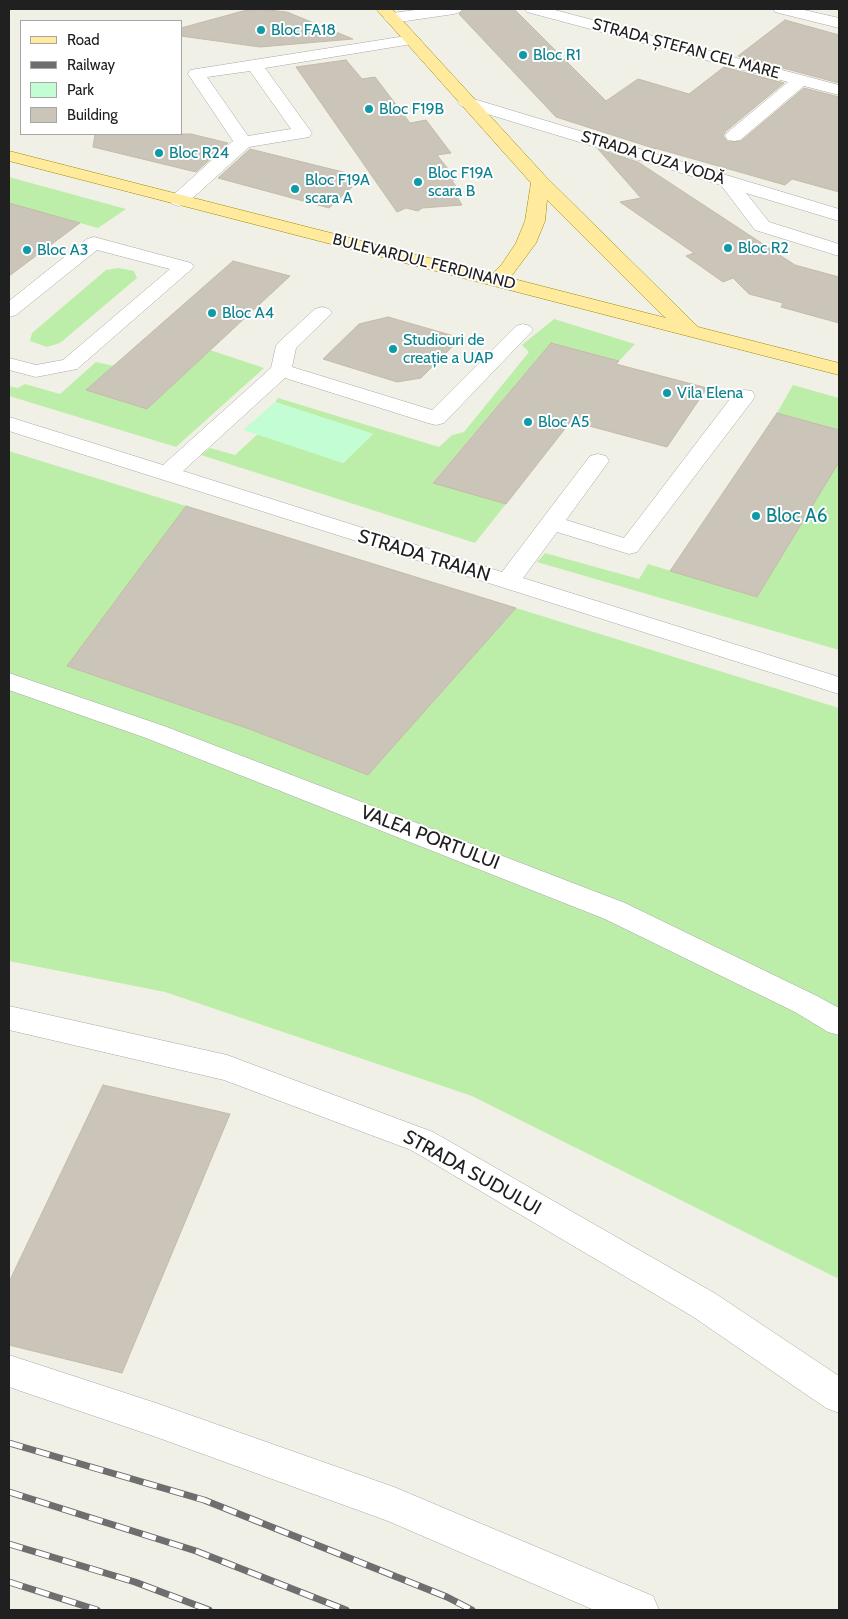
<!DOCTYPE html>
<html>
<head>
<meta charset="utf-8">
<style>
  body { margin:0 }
  #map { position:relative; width:848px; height:1619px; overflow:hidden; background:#f1f0e6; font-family:Cabin,sans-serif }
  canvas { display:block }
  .frame { position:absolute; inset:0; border:10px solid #202020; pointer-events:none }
  .legend { position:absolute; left:20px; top:20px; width:162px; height:115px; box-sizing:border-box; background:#fff; border:1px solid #a6a6a6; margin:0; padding:6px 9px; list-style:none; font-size:15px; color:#202020 }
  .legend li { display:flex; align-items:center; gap:10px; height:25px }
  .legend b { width:25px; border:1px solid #a6a6a6 }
</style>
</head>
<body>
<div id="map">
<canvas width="848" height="1619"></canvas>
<div class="frame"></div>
<ul class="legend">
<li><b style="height:6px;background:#ffea9d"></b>Road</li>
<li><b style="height:6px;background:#6e6e6e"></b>Railway</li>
<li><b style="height:14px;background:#c2fdd3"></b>Park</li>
<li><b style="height:14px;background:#cac4b9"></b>Building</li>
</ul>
</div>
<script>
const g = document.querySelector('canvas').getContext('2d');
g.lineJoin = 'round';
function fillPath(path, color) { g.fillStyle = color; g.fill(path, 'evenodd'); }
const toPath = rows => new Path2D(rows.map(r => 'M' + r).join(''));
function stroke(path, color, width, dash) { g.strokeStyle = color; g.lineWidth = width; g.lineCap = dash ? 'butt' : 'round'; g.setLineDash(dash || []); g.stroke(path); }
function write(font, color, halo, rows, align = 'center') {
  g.font = font + ' Cabin,sans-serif'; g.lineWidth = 4; g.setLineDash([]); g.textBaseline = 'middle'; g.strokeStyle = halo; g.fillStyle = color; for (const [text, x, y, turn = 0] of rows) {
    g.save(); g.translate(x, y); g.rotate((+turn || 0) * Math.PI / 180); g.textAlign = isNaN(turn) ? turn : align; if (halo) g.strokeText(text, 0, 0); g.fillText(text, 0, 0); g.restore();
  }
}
const grass = toPath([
  [9,177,126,209,98,228,22,207,9,216],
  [118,268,134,271,137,278,60,343,47,347,30,341,32,333,106,270],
  [554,319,635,344,619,361,551,343,433,482,506,504,475,543,201,455,210,448,235,455,258,434,343,463,373,434,275,402,278,398,439,447,452,435,464,432,529,352,522,345],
  [210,350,264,368,176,447,9,396,9,386,18,388,25,384,60,394,96,362,114,366,86,390,147,409],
  [793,385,839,398,839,430,777,413],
  [9,451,186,506,67,666,252,730,368,775,516,608,839,708,839,1279,472,1096,165,992,9,961],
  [839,462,839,650,537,562,545,553,639,579,648,564,757,597]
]);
const park = toPath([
  [275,402,373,434,343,463,243,430]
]);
const building = toPath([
  [259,9,287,12,353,39,260,47,181,36,181,28,243,11,259,9],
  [464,9,514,9,606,101,638,79,689,94,724,67,784,83,726,131,723,136,728,142,741,141,804,88,839,97,839,192,792,179,785,185,655,148,656,149,556,117,459,14,464,9],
  [785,20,839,35,839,83,738,56,785,20],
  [346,60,362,79,375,77,410,123,426,120,451,153,437,155,456,179,452,181,456,186,452,189,462,205,422,208,418,211,406,208,397,212,296,67,346,60],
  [95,134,191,134,228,143,196,172,93,147,95,134],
  [250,149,363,177,329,208,218,178,250,149],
  [598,149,638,162,795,265,839,277,839,323,781,307,783,303,749,294,733,278,723,282,686,256,694,253,620,202,641,198,598,149],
  [9,203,80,223,9,276,9,203],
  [233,261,290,276,147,409,86,390,233,261],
  [388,317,461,338,421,378,397,382,323,359,359,324,388,317],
  [551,343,619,361,616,364,707,388,667,447,571,421,506,504,433,483,551,343],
  [777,413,839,430,839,462,757,597,670,571,777,413],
  [186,506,516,608,368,775,252,730,67,666,186,506],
  [103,1085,230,1114,122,1373,9,1345,9,1282,103,1085]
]);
const minor = toPath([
  [423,9,462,9,460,12,454,14,392,23,386,21,384,18,386,15,392,13,423,9],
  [525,9,551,9,839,85,839,95,804,86,740,140,734,141,728,140,725,136,728,132,788,82,527,12,525,9],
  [773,9,800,9,839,18,839,28,775,12,773,9],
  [412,35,418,37,420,40,418,43,265,68,312,133,309,137,249,147,186,204,179,206,172,204,170,200,172,196,233,141,188,74,190,70,412,35],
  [250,71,291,129,248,136,207,77,250,71],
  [467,97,839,209,839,221,746,193,769,222,839,244,839,256,755,230,721,185,461,106,458,102,461,98,467,97],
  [94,237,191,263,194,267,77,369,36,377,9,370,9,358,36,365,63,360,170,269,97,250,16,315,9,317,9,301,87,239,94,237],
  [322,307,329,309,332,313,296,348,292,367,432,410,516,326,523,324,530,326,533,330,444,423,436,425,428,423,285,378,183,471,502,572,590,456,598,454,606,456,609,461,566,520,624,538,736,391,744,390,752,391,755,396,752,401,637,552,629,554,557,532,523,578,839,677,839,694,9,431,9,417,163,465,271,368,276,346,279,342,315,309,322,307],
  [9,673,164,726,625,903,817,996,839,1008,839,1035,828,1032,795,1012,605,919,146,738,9,690,9,673],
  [9,1006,227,1055,433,1132,716,1294,839,1376,839,1413,826,1408,692,1316,411,1150,224,1080,9,1030,9,1006],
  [9,1355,156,1403,394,1487,653,1596,659,1610,594,1610,388,1521,156,1437,9,1387,9,1355]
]);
const major = toPath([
  [376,9,392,9,547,178,698,327,839,363,839,375,9,161,9,151,492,274,502,264,516,243,525,221,531,183,376,9],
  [547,200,659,312,666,318,510,278,536,243,545,221,547,200]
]);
const rail = toPath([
  [9,1443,204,1500,447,1597,472,1610],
  [9,1492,196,1551,346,1610],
  [9,1544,135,1582,209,1610],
  [9,1582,97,1610]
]);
const markers = [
  [261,30,5,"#0f9aa8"],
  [523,55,5,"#0f9aa8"],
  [369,109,5,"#0f9aa8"],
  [159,153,5,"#0f9aa8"],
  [418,182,5,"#0f9aa8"],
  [295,189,5,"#0f9aa8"],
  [728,248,5,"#0f9aa8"],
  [27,250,5,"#0f9aa8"],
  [212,313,5,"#0f9aa8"],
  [393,349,5,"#0f9aa8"],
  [667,393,5,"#0f9aa8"],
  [528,422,5,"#0f9aa8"],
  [756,516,5,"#0f9aa8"]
];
const farCulturenames = [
  ["Bloc FA18",271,30],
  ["Bloc R1",533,55],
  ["Bloc F19B",379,109],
  ["Bloc R24",169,153],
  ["Bloc F19A",428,173],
  ["scara B",428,191],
  ["Bloc F19A",305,180],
  ["scara A",305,198],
  ["Bloc R2",738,248],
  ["Bloc A3",37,250],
  ["Bloc A4",222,313],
  ["Studiouri de",403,340],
  ["creație a UAP",403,358],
  ["Vila Elena",677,393],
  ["Bloc A5",538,422]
];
const farStreetnames = [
  ["STRADA ȘTEFAN CEL MARE",686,49,15],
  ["STRADA CUZA VODĂ",653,158,17],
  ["BULEVARDUL FERDINAND",424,262,14]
];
const cultureNames = [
  ["Bloc A6",766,516]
];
const streetNames = [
  ["STRADA TRAIAN",424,556,17],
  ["VALEA PORTULUI",430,838,21],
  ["STRADA SUDULUI",472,1173,29]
];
fillPath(grass, '#bdeea9');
fillPath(park, '#c2fdd3');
fillPath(building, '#cac4b9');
stroke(building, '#c4baa7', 1);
stroke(minor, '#a7a7a7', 1);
stroke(major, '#9c8a00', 1);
fillPath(minor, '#fff');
fillPath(major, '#ffea9d');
stroke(rail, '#6e6e6e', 7);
stroke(rail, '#fff', 5, [14]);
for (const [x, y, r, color] of markers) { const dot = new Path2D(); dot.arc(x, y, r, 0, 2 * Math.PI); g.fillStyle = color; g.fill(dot); stroke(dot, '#fff', 2); }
write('16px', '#0d838f', '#fff', farCulturenames, 'left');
write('16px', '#202020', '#fff', farStreetnames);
write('19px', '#0d838f', '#fff', cultureNames, 'left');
write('19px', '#202020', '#fff', streetNames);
</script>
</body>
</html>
